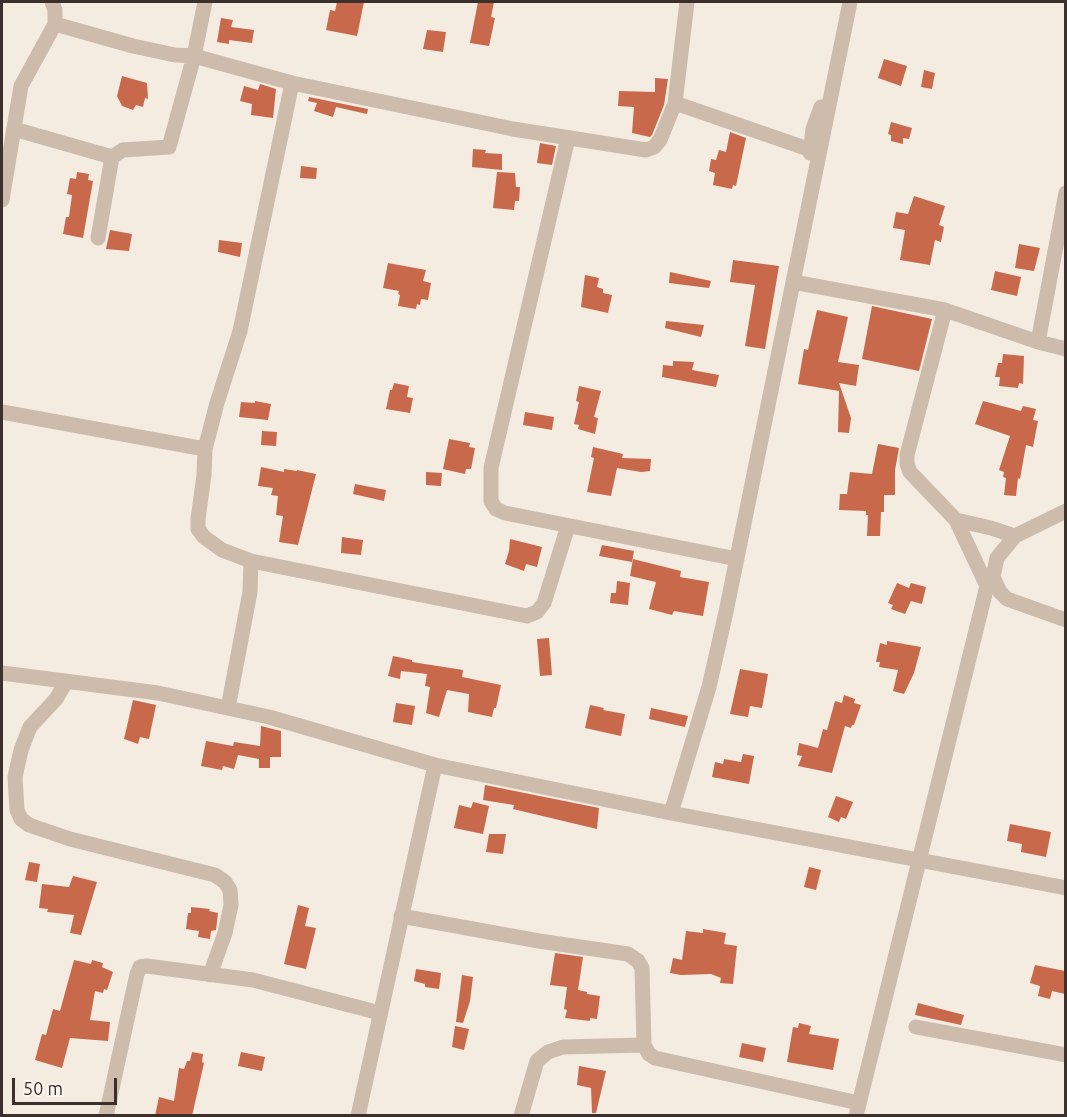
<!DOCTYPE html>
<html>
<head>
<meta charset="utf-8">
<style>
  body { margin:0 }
  #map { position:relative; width:1067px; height:1117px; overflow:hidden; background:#f4ebe1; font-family:Ubuntu,sans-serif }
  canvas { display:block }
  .frame { position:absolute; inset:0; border:3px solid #3b302b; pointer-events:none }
  .scale { position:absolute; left:12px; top:1078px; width:105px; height:27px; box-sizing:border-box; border:3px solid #3b302b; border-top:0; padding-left:8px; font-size:18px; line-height:21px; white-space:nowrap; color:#3b302b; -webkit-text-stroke:4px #fbf5ee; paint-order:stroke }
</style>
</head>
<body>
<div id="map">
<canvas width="1067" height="1117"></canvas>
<div class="frame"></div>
<div class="scale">50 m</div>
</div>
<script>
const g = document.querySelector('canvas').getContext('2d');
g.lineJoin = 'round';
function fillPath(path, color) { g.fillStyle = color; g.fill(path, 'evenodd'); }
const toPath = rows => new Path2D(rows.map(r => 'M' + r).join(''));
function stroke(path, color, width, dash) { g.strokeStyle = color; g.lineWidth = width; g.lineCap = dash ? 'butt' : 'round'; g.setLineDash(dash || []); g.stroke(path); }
const building = toPath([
  [337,2,364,2,357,36,326,30,330,10,335,11],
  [478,2,494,2,491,17,495,18,489,46,470,43],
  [221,18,233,20,231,27,254,30,252,43,229,40,229,44,217,42],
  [427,30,446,32,443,52,423,49],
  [884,59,907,66,901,86,878,78],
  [924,70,935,73,932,89,921,87],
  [122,76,147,83,148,99,145,98,143,107,136,105,133,110,122,106,117,96],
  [655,78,668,79,664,105,652,135,650,137,632,133,634,107,618,106,619,91,655,92],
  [260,84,276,89,273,118,251,115,252,104,240,101,244,86,258,90],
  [309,97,368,109,367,114,336,107,333,117,314,111,317,103,308,101],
  [891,122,912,128,909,139,903,138,903,144,891,141,891,135,888,134],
  [730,132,746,138,736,186,733,185,732,189,713,185,715,173,709,171,711,159,716,160,719,150,726,152],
  [540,143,556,146,552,165,537,163],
  [473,149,486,150,485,153,502,154,502,170,472,167],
  [301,166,317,168,316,179,300,178],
  [77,172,89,174,88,180,93,181,83,238,63,234,66,217,69,217,72,195,67,194,70,178,76,179],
  [497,172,515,173,516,187,520,187,519,201,515,201,514,210,493,208],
  [914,196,945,206,939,225,944,227,941,242,935,240,930,265,900,260,905,230,893,228,896,212,908,214],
  [110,230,132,234,129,251,106,249],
  [219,240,242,243,240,257,218,252],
  [1019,244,1040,248,1034,271,1015,268],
  [733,260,779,266,765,349,745,346,755,285,730,282],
  [388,263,426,270,423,281,431,283,428,300,421,299,420,305,417,304,416,309,398,306,400,295,398,294,399,291,383,288],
  [995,271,1021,277,1017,296,991,290],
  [670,272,711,281,709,288,669,283],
  [585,275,599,278,597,287,603,289,603,293,612,295,608,313,581,307],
  [872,306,932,319,919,371,862,359],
  [817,310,848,317,838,362,859,365,856,386,839,383,851,418,849,433,838,432,839,391,798,384,804,349,808,350],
  [666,321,704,325,701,337,665,328],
  [1003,354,1024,356,1023,384,1019,383,1018,388,999,386,1000,377,995,377,998,363,1002,363],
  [673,361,694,362,692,370,719,375,716,387,662,377,663,365,673,366],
  [394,383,409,386,407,397,413,398,410,413,386,409,390,390,392,390],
  [579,386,601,391,594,417,598,418,595,434,578,429,579,425,574,424,579,402,576,401],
  [255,401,271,404,268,420,239,417,241,402,255,403],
  [983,401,1021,411,1023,406,1036,409,1033,420,1038,421,1036,431,1033,447,1026,445,1020,479,1018,478,1016,496,1004,495,1006,478,1003,477,1004,472,999,470,1010,436,975,424],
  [525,412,554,417,552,430,523,425],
  [262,431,277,432,276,446,261,445],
  [449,439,470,443,469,447,475,448,471,469,466,469,465,474,443,469],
  [878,444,899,448,895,470,895,495,884,495,884,512,881,512,880,536,867,536,868,515,866,515,866,511,839,510,840,494,847,494,850,472,872,474],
  [593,447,623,454,622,458,651,459,650,471,641,472,617,468,611,496,587,492,594,458,591,457],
  [261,467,284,472,284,469,297,471,297,470,316,474,298,545,279,542,283,516,276,515,278,496,271,495,273,488,258,486],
  [426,472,442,473,441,486,426,485],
  [355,484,386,490,384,501,353,494],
  [342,537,363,540,361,555,341,553],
  [510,539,542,547,537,567,526,564,524,571,505,564,509,551],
  [602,545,634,551,632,562,599,556],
  [633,559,681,571,680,577,709,582,703,616,674,611,672,615,649,609,656,582,630,576],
  [617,581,630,583,628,605,610,603,611,593,616,593],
  [897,583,909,588,911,583,926,587,922,604,911,601,905,614,891,609,893,605,888,603],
  [549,638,552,675,540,676,537,639],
  [887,641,921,647,914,673,904,694,893,691,898,670,879,667,880,662,876,662,880,643,887,645],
  [393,656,412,660,412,662,463,670,462,677,501,685,496,708,494,708,492,717,468,712,469,694,447,690,439,717,426,713,430,687,425,686,427,674,401,671,400,679,388,676],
  [740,669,768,674,762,708,750,706,748,717,730,714],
  [844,695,855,699,854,703,861,705,854,725,852,725,851,728,845,726,832,773,798,766,802,756,797,755,799,743,818,748,823,729,827,730,835,701,842,703],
  [133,700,156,705,149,739,140,737,138,744,124,739],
  [396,703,415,706,412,725,393,722],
  [590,705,604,708,603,710,625,714,621,736,585,728],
  [651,708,688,716,685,727,649,719],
  [261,726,281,731,281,757,270,757,270,768,259,768,259,759,238,755,234,769,223,766,222,770,201,766,206,741,233,746,234,742,260,746],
  [743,754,754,756,749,784,712,777,715,762,723,764,724,759,741,762],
  [485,785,599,808,597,829,513,809,514,805,483,800],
  [836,796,853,802,846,819,841,817,839,822,828,817],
  [473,802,489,806,483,834,454,828,459,805,471,808],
  [1010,824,1051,832,1046,857,1021,852,1022,844,1007,841],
  [489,834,506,834,503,854,486,852],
  [29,862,40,864,37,882,25,880],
  [809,867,821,870,816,890,804,887],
  [73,876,97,882,81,935,70,933,74,915,47,912,48,909,39,908,42,884,69,887],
  [298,905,309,908,305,926,316,928,306,969,284,964],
  [191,907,210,909,209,911,218,913,216,930,211,931,210,939,198,937,199,931,186,929,188,913,191,913],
  [703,929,726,933,724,944,737,946,733,984,720,983,721,978,711,974,681,975,670,973,673,958,682,960,686,931,703,933],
  [555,953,583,957,578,990,587,992,587,994,600,996,597,1019,590,1018,590,1021,565,1018,567,1010,564,1009,567,987,550,985],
  [74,960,91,964,92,960,103,963,102,967,113,972,107,990,104,989,103,993,95,991,90,1020,110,1022,108,1041,70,1038,62,1068,35,1060,42,1034,46,1035,53,1009,60,1011],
  [1035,965,1065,971,1065,994,1052,991,1050,999,1038,996,1040,986,1030,983],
  [416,969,441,973,439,989,425,987,425,984,414,981],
  [462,975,473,977,470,1001,463,1023,456,1022],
  [918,1003,964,1015,961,1025,915,1015],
  [799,1023,811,1026,809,1034,839,1039,833,1070,787,1062,793,1027,798,1028],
  [455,1026,469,1029,464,1050,452,1047],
  [742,1043,766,1048,763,1062,739,1057],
  [192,1052,203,1054,202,1062,204,1063,192,1116,155,1116,159,1097,174,1101,179,1068,184,1069,187,1061,190,1061],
  [241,1052,265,1057,262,1071,238,1066],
  [579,1066,606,1071,596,1113,592,1113,591,1088,577,1085]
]);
const minor = toPath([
  [205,2,194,56,292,83,513,129,646,150,654,147,660,140,675,103,687,2],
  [55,24,133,46,175,55,194,56,169,147,123,150,112,157,98,238],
  [675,103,811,150],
  [14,129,112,157],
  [568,138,491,468,491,501,496,509,505,513,737,559],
  [810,153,813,129,821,107],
  [1066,193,1038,342,1066,349],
  [2,200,21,86,55,24,55,10,52,2],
  [793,282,945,310,1038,342],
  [945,310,907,455,907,464,910,472,956,520,987,586],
  [2,412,205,449],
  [956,520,991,528,1015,536],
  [251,561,527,616,537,612,544,603,568,526],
  [993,577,1000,592,1007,599,1066,620],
  [2,673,158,693,269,717,435,765,671,813,1066,888],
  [66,682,56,699,30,727,21,750,15,777,17,810,21,819,29,825,70,839,215,875,225,882,230,890,231,905,225,933,210,975],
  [228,708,250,592,251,561,222,550,204,537,198,529,198,519,204,475,205,449,217,403,240,331,292,83],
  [671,813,709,687,726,612,850,2],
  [401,916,539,941,628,954,638,961,642,968,644,1045,649,1054,655,1058,859,1103],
  [916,1027,1066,1055],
  [106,1116,137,974,140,967,147,966,253,980,380,1013],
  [358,1116,435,765],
  [521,1116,537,1061,548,1052,563,1047,644,1045],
  [856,1116,987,586,993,577,997,558,1015,536,1066,511]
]);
fillPath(building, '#c8694b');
stroke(minor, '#cdbbac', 15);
</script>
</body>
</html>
